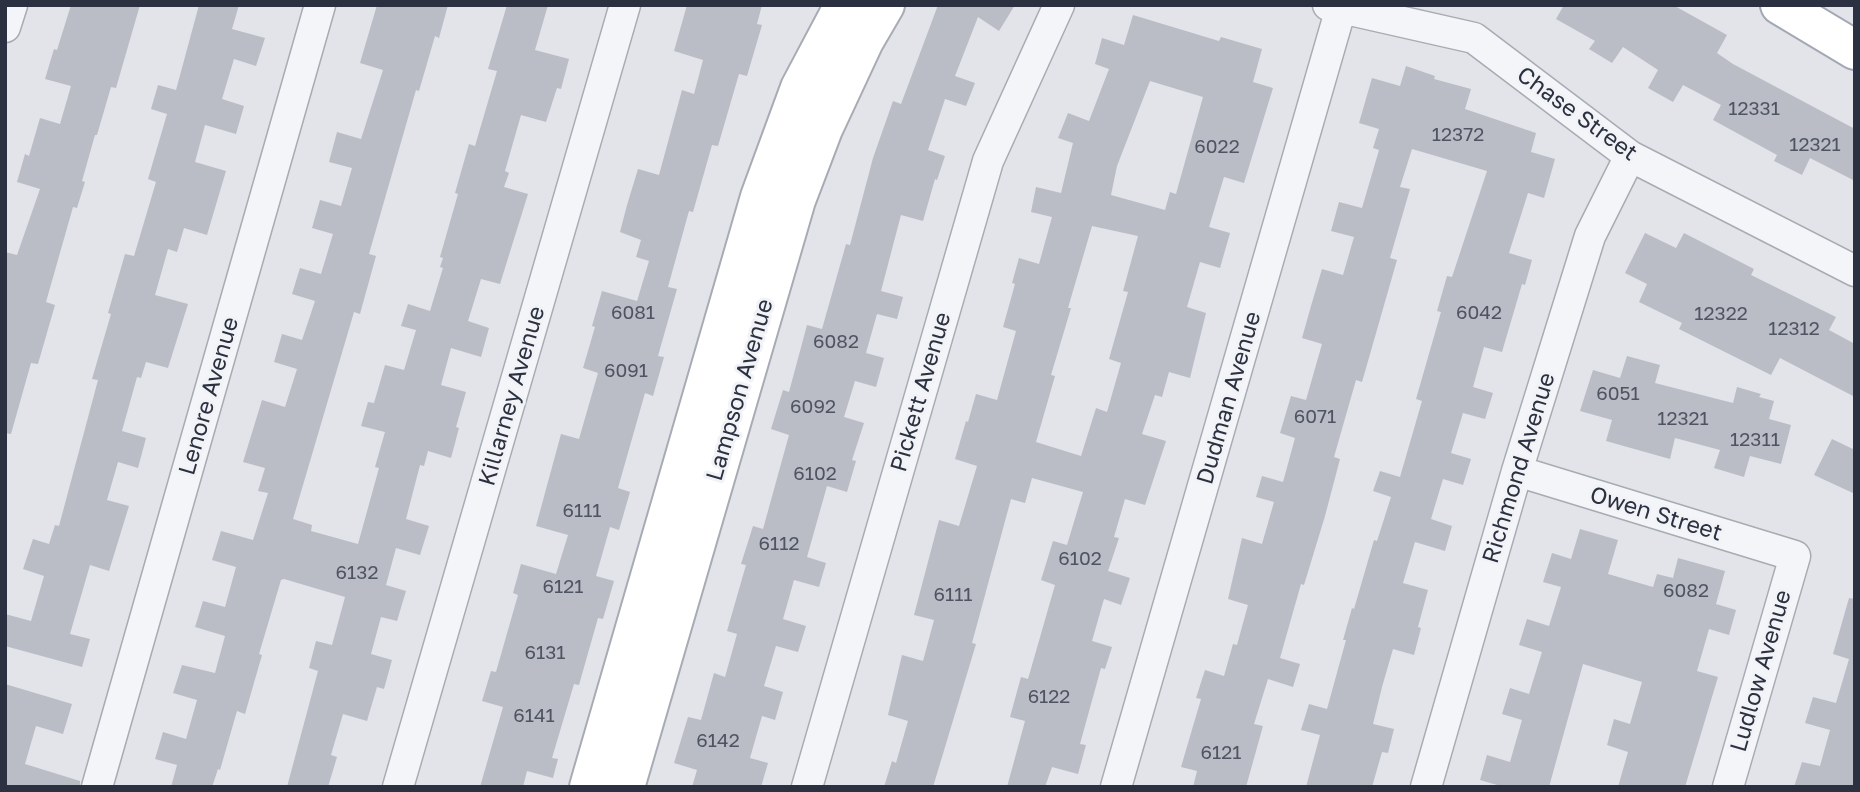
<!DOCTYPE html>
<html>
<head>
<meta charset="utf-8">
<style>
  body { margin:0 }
  #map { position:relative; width:1860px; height:792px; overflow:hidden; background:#e2e4e9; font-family:"Golos Text",sans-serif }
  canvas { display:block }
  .frame { position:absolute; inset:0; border:7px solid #2b3140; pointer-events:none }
</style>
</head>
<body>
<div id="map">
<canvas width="1860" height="792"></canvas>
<div class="frame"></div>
</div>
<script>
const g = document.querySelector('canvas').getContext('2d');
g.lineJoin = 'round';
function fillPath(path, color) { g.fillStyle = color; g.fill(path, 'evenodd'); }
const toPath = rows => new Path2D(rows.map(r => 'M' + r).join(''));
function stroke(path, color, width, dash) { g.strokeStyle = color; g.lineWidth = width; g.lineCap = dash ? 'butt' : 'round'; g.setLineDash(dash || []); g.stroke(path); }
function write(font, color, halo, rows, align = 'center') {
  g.font = font + ' "Golos Text",sans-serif'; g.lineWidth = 6; g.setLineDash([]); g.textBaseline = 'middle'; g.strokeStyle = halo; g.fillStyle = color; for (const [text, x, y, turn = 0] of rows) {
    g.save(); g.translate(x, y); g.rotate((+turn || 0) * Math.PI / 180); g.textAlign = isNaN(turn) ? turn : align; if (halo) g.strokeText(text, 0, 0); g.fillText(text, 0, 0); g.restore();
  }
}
const building = toPath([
  [71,5,140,5,116,88,111,87,97,135,95,135,82,181,85,182,77,208,73,207,46,302,55,305,38,364,31,363,11,434,5,433,5,252,17,255,40,189,17,182,25,154,29,156,40,118,60,124,71,86,45,79,54,49,57,50],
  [199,5,239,5,232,29,265,38,256,66,234,59,222,99,244,106,236,134,205,125,195,162,226,171,207,235,184,228,177,252,168,249,155,295,188,304,168,368,146,362,141,378,137,377,122,431,146,438,138,468,118,462,107,500,129,506,109,571,90,565,70,634,90,639,82,667,5,646,5,614,31,621,44,576,23,569,33,539,49,544,55,525,59,526,98,380,92,379,111,314,108,313,125,254,134,256,156,182,148,179,167,114,151,109,158,85,176,90],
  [377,5,448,5,439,38,435,36,419,91,416,90,369,254,376,256,360,314,354,312,293,519,312,525,311,531,358,544,379,468,375,467,385,432,361,426,368,402,374,403,385,365,404,370,416,330,401,326,408,304,430,311,443,268,440,267,443,258,440,257,458,194,455,193,469,144,475,146,497,71,488,69,507,5,548,5,535,50,569,59,561,89,557,88,546,122,521,115,505,171,509,173,504,187,528,194,500,284,481,279,468,321,489,328,481,357,451,348,441,385,466,392,456,427,459,428,451,458,428,451,424,466,420,465,406,519,429,526,420,555,396,548,386,585,406,591,397,621,381,617,371,654,392,660,384,689,377,687,367,721,343,714,331,755,337,757,328,787,287,787,318,671,309,668,316,641,332,645,345,597,284,579,281,580,259,654,262,655,245,714,237,711,220,770,218,769,212,787,171,787,177,765,155,759,163,732,186,739,197,700,173,693,182,665,215,673,225,636,195,627,203,601,225,607,236,567,212,560,221,531,253,540,268,493,258,491,265,468,243,462,262,400,285,407,297,369,274,362,282,334,302,340,315,301,292,294,300,268,321,274,333,234,312,228,320,200,341,206,352,168,329,162,337,132,361,139,383,70,360,63],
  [687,5,762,5,757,24,762,25,747,76,739,74,718,146,712,145,693,212,689,211,668,287,677,289,658,356,664,357,653,396,645,393,618,488,630,492,619,530,610,527,596,576,614,581,603,619,598,618,579,685,574,684,552,758,558,759,553,778,527,771,523,787,480,787,503,707,482,701,491,671,496,672,518,595,513,593,521,564,556,574,568,535,536,526,561,434,579,439,598,373,583,368,595,327,592,326,602,291,637,301,649,261,636,257,641,240,620,232,627,205,638,169,659,175,682,90,694,94,703,60,674,51],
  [938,5,1015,5,999,31,978,17,955,76,975,83,966,106,945,99,928,150,945,156,937,180,935,179,923,221,901,215,881,291,903,297,897,319,877,314,866,353,884,358,876,387,855,381,844,417,864,423,852,460,856,461,847,492,827,486,807,557,826,563,819,587,794,580,783,619,806,626,798,652,776,646,764,686,783,692,775,720,762,716,750,758,768,763,761,787,692,787,697,770,674,763,688,717,701,720,714,673,725,677,737,634,727,631,746,565,741,564,753,526,763,529,789,435,771,429,783,390,789,392,807,325,822,329,846,244,850,245,873,158,893,101,901,104],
  [1564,5,1673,5,1727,35,1717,53,1733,64,1855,129,1855,181,1810,158,1802,175,1774,161,1777,155,1713,120,1721,105,1683,85,1673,102,1648,88,1658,70,1623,47,1612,63,1589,49,1595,41,1556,19],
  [1133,15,1219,41,1221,37,1262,49,1253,82,1273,88,1244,183,1224,177,1209,227,1230,233,1220,268,1200,262,1187,307,1206,313,1190,378,1169,372,1162,397,1155,395,1142,434,1166,441,1145,505,1125,499,1114,537,1119,538,1108,571,1130,578,1121,605,1104,599,1092,641,1112,647,1105,669,1101,668,1080,744,1086,745,1078,774,1052,767,1045,787,1007,787,1025,721,1010,717,1021,677,1028,679,1055,585,1041,580,1053,541,1067,545,1083,492,1032,478,1025,503,1011,499,972,643,976,644,933,787,884,787,892,761,896,763,908,721,888,715,902,655,923,661,934,620,914,615,939,520,959,526,977,466,955,459,966,421,968,422,976,394,997,400,1016,331,1003,327,1015,284,1012,283,1019,258,1039,264,1052,217,1031,212,1036,187,1061,193,1073,143,1058,138,1068,113,1089,121,1109,69,1095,64,1102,38,1124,45],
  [1150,81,1203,97,1176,194,1170,192,1165,210,1111,195,1117,166],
  [1092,226,1138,236,1123,291,1128,292,1109,359,1121,363,1107,412,1096,408,1081,456,1036,442,1055,376,1051,375,1071,308,1068,308],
  [1406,66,1435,76,1434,79,1471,89,1465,109,1536,133,1531,152,1555,159,1544,198,1528,193,1509,253,1532,260,1525,285,1522,284,1502,352,1484,347,1473,387,1493,393,1485,419,1463,413,1451,453,1471,459,1463,485,1443,479,1431,519,1452,526,1445,551,1415,542,1403,583,1428,590,1418,627,1421,628,1414,655,1393,649,1382,687,1373,724,1394,729,1388,753,1382,752,1372,787,1306,787,1320,735,1301,730,1309,704,1327,709,1346,640,1343,640,1352,608,1354,609,1374,540,1377,541,1391,497,1373,491,1380,471,1400,477,1422,401,1416,399,1441,312,1437,311,1447,276,1452,277,1487,171,1412,149,1400,187,1410,189,1390,258,1397,260,1362,382,1356,380,1334,457,1340,459,1325,516,1304,585,1301,584,1280,658,1300,664,1293,687,1268,679,1254,724,1263,726,1246,787,1193,787,1197,771,1181,767,1201,699,1196,698,1205,670,1224,676,1233,644,1237,645,1248,605,1228,599,1242,538,1262,544,1274,502,1256,497,1262,476,1283,482,1295,438,1280,433,1291,396,1306,400,1322,344,1302,338,1311,306,1322,269,1343,275,1354,237,1331,231,1339,202,1362,208,1379,150,1373,148,1379,129,1359,123,1372,78,1400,86],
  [1645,233,1676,248,1684,233,1754,269,1751,275,1836,317,1829,330,1855,344,1855,397,1780,358,1771,375,1679,329,1682,323,1639,302,1647,284,1625,273],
  [1627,356,1660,365,1655,383,1733,403,1737,387,1761,394,1759,397,1774,401,1769,419,1791,425,1781,464,1750,456,1744,477,1714,468,1720,450,1675,438,1670,459,1606,441,1612,420,1580,411,1593,370,1620,378],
  [1832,439,1855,450,1855,494,1814,475],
  [1580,529,1618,540,1608,574,1653,587,1657,574,1673,578,1678,558,1725,571,1716,604,1736,610,1729,635,1709,629,1697,671,1718,677,1685,787,1618,787,1628,752,1607,745,1614,719,1630,724,1642,682,1583,664,1549,787,1504,787,1480,780,1487,755,1510,762,1522,720,1502,714,1510,688,1529,694,1542,652,1519,645,1527,619,1549,626,1561,587,1543,582,1552,553,1571,559],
  [1849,598,1855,599,1855,787,1794,787,1802,762,1820,766,1830,730,1805,723,1813,697,1836,703,1849,659,1852,660,1833,654],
  [5,684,72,704,63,734,36,726,25,764,80,781,80,787,5,787]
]);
const minor = toPath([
  [1328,5,1474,38,1630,156,1855,271],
  [5,27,12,5],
  [1517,471,1795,556,1728,787],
  [97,787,320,5],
  [398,787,625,5],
  [807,787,988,161,1059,5],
  [1116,787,1341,8],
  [1426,787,1517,471,1590,236,1630,156]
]);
const secondary = toPath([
  [589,787,760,197,800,88,844,5],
  [625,787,796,200,823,129,864,41,885,5]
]);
const primary = toPath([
  [1780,5,1855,50]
]);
const numberNames = [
  ["12331",1754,109],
  ["12372",1458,135],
  ["12321",1815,145],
  ["6022",1217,147],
  ["6081",633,313],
  ["6042",1479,313],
  ["12322",1721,314],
  ["12312",1794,329],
  ["6082",836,342],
  ["6091",626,371],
  ["6051",1618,394],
  ["6092",813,407],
  ["6071",1315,417],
  ["12321",1683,419],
  ["12311",1755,440],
  ["6102",815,474],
  ["6111",582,511],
  ["6112",779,544],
  ["6102",1080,559],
  ["6132",357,573],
  ["6121",563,587],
  ["6082",1686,591],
  ["6111",953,595],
  ["6131",545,653],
  ["6122",1049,697],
  ["6141",534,716],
  ["6142",718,741],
  ["6121",1221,753]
];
const streetNames = [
  ["Chase Street",1577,114,36],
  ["Lampson Avenue",740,390,-74],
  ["Pickett Avenue",921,392,-74],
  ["Lenore Avenue",209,396,-74],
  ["Killarney Avenue",512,396,-74],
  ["Dudman Avenue",1229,398,-74],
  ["Richmond Avenue",1519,468,-73],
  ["Owen Street",1656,514,17],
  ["Ludlow Avenue",1761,671,-74]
];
fillPath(building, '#babdc6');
stroke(minor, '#a7abb3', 33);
stroke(secondary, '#a7abb3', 42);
stroke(primary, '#a2a8b4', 42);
stroke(minor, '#f4f5f8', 30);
stroke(secondary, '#fff', 38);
stroke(primary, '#fff', 38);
write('19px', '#4f5462', null, numberNames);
write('23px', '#2b3140', '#f2f3f7', streetNames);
</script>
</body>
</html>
